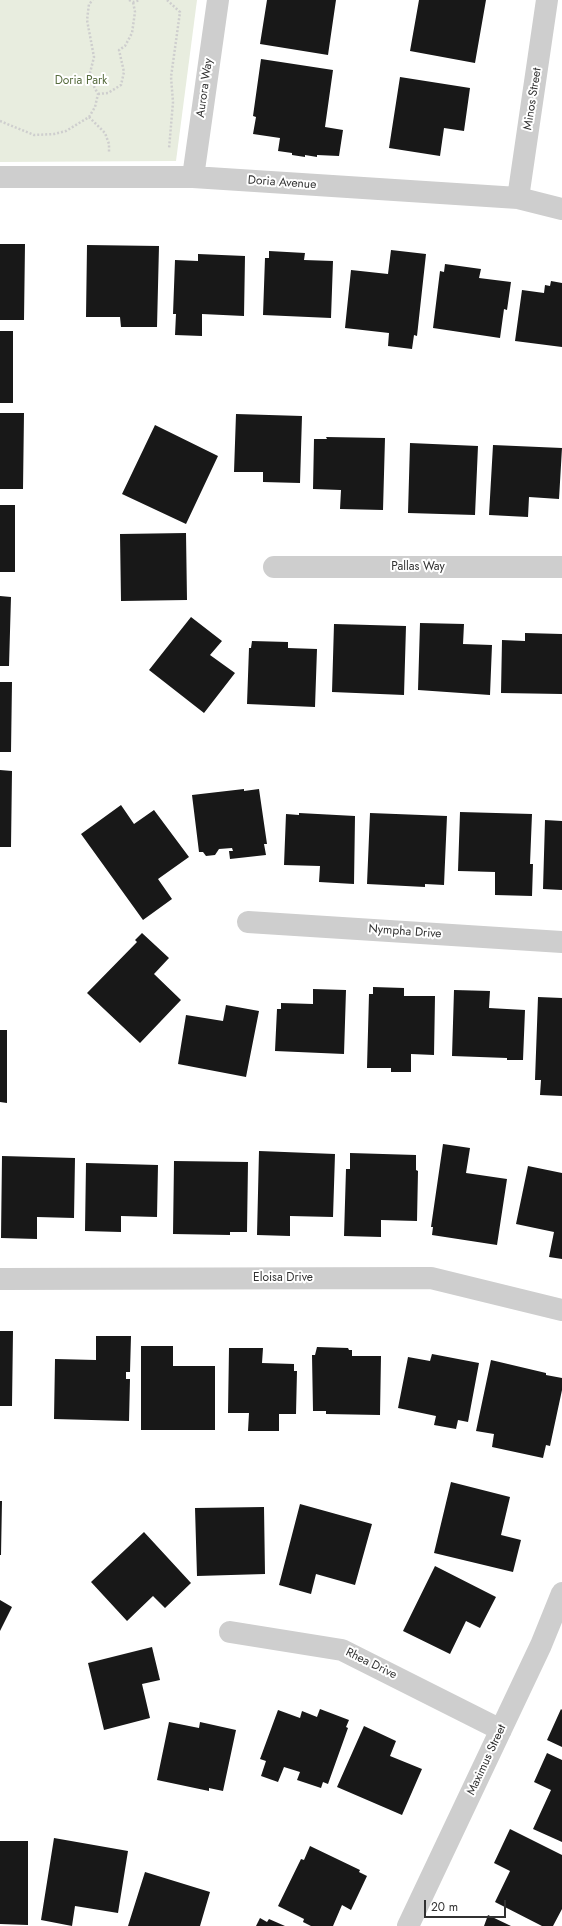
<!DOCTYPE html>
<html>
<head>
<meta charset="utf-8">
<style>
  body { margin:0 }
  #map { position:relative; width:562px; height:1926px; overflow:hidden; background:#fff; font-family:Jost,sans-serif }
  canvas { display:block }
  .scale { position:absolute; left:424px; top:1900px; width:82px; height:18px; box-sizing:border-box; border:2px solid #313131; border-top:0; padding-left:5px; font-size:12px; line-height:14px; white-space:nowrap; color:#313131; -webkit-text-stroke:3px #fff; paint-order:stroke }
</style>
</head>
<body>
<div id="map">
<canvas width="562" height="1926"></canvas>
<div class="scale">20 m</div>
</div>
<script>
const g = document.querySelector('canvas').getContext('2d');
g.lineJoin = 'round';
function fillPath(path, color) { g.fillStyle = color; g.fill(path, 'evenodd'); }
const toPath = rows => new Path2D(rows.map(r => 'M' + r).join(''));
function stroke(path, color, width, dash) { g.strokeStyle = color; g.lineWidth = width; g.lineCap = dash ? 'butt' : 'round'; g.setLineDash(dash || []); g.stroke(path); }
function write(font, color, halo, rows, align = 'center') {
  g.font = font + ' Jost,sans-serif'; g.lineWidth = 4; g.setLineDash([]); g.textBaseline = 'middle'; g.strokeStyle = halo; g.fillStyle = color; for (const [text, x, y, turn = 0] of rows) {
    g.save(); g.translate(x, y); g.rotate((+turn || 0) * Math.PI / 180); g.textAlign = isNaN(turn) ? turn : align; if (halo) g.strokeText(text, 0, 0); g.fillText(text, 0, 0); g.restore();
  }
}
const green = toPath([
  [0,0,197,0,176,161,0,162]
]);
const building = toPath([
  [267,0,336,0,328,55,260,44],
  [419,0,486,0,475,63,410,51],
  [261,59,333,70,325,127,343,130,339,156,317,155,317,157,305,155,305,157,292,155,292,153,278,151,280,138,253,134,256,117,253,116],
  [400,77,470,88,464,131,444,128,440,156,389,148],
  [0,244,25,244,24,320,0,320],
  [87,245,159,246,157,327,121,327,120,317,86,317],
  [391,250,426,254,417,336,414,335,412,349,388,346,389,333,345,328,351,270,388,274],
  [269,251,305,253,304,260,333,261,331,318,263,315,265,258,269,258],
  [198,254,245,256,244,316,202,314,202,336,175,335,176,314,173,314,175,260,198,261],
  [445,264,481,269,479,278,511,282,507,310,504,309,500,338,433,328,440,271,444,272],
  [551,281,562,283,562,347,515,341,522,290,544,293,545,285,550,286],
  [0,331,13,331,13,403,0,403],
  [0,413,24,413,23,489,0,489],
  [236,414,302,416,300,483,263,482,263,472,234,472],
  [155,425,218,456,186,524,122,494],
  [326,437,385,438,383,510,340,509,341,490,313,489,314,439,327,439],
  [410,443,478,446,475,515,408,513],
  [493,445,562,448,559,499,529,497,528,517,489,515],
  [0,505,15,505,15,572,0,572],
  [186,533,187,600,121,601,120,534],
  [0,596,11,597,9,666,0,666],
  [191,617,222,641,210,655,235,673,204,713,149,670],
  [420,623,464,624,463,644,492,645,490,695,418,690],
  [334,624,406,626,404,695,332,692],
  [525,633,562,634,562,694,501,693,502,640,525,641],
  [252,641,288,642,288,648,317,649,315,707,247,704,249,648,251,648],
  [0,682,12,682,11,752,0,752],
  [0,770,12,771,11,847,0,847],
  [244,789,244,791,259,789,267,844,264,844,266,855,230,859,229,851,233,851,232,848,219,849,215,855,206,856,203,852,199,852,192,795],
  [121,805,134,824,154,810,189,857,158,879,172,899,143,920,81,834],
  [460,812,532,814,530,864,533,864,532,896,495,895,495,872,458,871],
  [299,813,355,816,354,884,319,882,320,866,284,865,286,814,299,815],
  [370,813,447,816,444,885,425,884,425,887,367,884],
  [545,820,562,821,562,890,543,889],
  [142,933,169,958,154,974,181,1000,140,1043,87,993,137,942,135,940],
  [373,987,404,988,404,996,435,996,434,1055,411,1054,411,1072,391,1072,391,1068,367,1068,369,994,373,994],
  [313,989,346,990,344,1054,275,1051,277,1009,281,1009,281,1003,313,1004],
  [454,990,490,991,489,1008,525,1010,523,1060,507,1060,507,1058,452,1056],
  [538,997,562,998,562,1096,540,1095,541,1080,535,1080],
  [226,1005,259,1011,246,1077,178,1064,186,1015,223,1021],
  [0,1030,7,1030,7,1103,0,1102],
  [443,1144,470,1148,466,1173,507,1179,497,1245,432,1235,433,1227,431,1227],
  [259,1151,335,1154,333,1217,290,1216,290,1236,257,1235],
  [350,1153,416,1155,416,1170,418,1171,417,1221,381,1220,381,1237,344,1236,346,1169,350,1169],
  [2,1156,75,1158,74,1218,37,1217,37,1239,1,1238],
  [174,1161,248,1162,247,1232,230,1232,230,1235,173,1234],
  [86,1163,158,1165,157,1217,121,1216,121,1232,85,1231],
  [528,1166,562,1173,562,1259,549,1257,554,1232,516,1224],
  [0,1331,13,1331,12,1406,0,1406],
  [96,1336,131,1336,130,1372,126,1372,126,1379,130,1379,129,1421,54,1419,55,1359,96,1360],
  [141,1346,173,1346,173,1366,215,1366,215,1430,141,1430],
  [317,1347,348,1348,349,1350,352,1350,352,1356,381,1356,380,1415,326,1414,326,1411,313,1411,312,1355,315,1355],
  [229,1348,263,1348,262,1363,294,1364,294,1371,297,1371,296,1414,279,1414,279,1431,248,1431,249,1413,228,1413],
  [432,1354,479,1363,468,1422,458,1420,456,1429,434,1425,436,1416,398,1408,408,1357,430,1361],
  [491,1360,546,1373,546,1375,562,1378,562,1390,550,1446,546,1445,543,1458,492,1447,494,1434,476,1431],
  [451,1482,510,1497,501,1535,521,1540,513,1572,434,1553],
  [0,1501,2,1501,1,1555,0,1555],
  [300,1504,372,1524,355,1585,316,1574,311,1594,279,1585],
  [264,1507,265,1574,197,1576,195,1508],
  [144,1532,191,1583,165,1608,153,1596,127,1621,91,1582],
  [435,1566,496,1597,480,1628,466,1621,450,1654,403,1631],
  [0,1600,12,1607,0,1631],
  [152,1647,160,1680,142,1684,150,1718,104,1730,88,1663],
  [320,1709,349,1720,346,1727,348,1728,328,1784,323,1782,321,1788,297,1780,300,1772,284,1767,278,1782,261,1776,266,1761,260,1759,278,1710,300,1718,302,1711,317,1717],
  [561,1709,562,1710,562,1747,547,1740],
  [169,1722,199,1728,200,1722,236,1730,223,1791,209,1788,209,1791,157,1780],
  [364,1726,396,1741,390,1756,422,1769,402,1815,337,1787],
  [547,1753,562,1760,562,1842,533,1829,551,1790,534,1782],
  [510,1829,562,1855,562,1909,553,1926,542,1926,495,1902,510,1871,494,1863],
  [54,1838,128,1851,118,1913,75,1906,72,1926,41,1920],
  [0,1841,28,1841,28,1925,0,1924],
  [310,1846,360,1870,359,1872,367,1876,351,1910,342,1905,333,1926,311,1926,303,1922,304,1919,278,1906,301,1859,304,1860],
  [145,1872,210,1892,200,1926,128,1926],
  [488,1915,511,1926,484,1926],
  [260,1918,267,1922,269,1919,285,1926,256,1926]
]);
const path = toPath([
  [129,0,133,2,140,0],
  [167,0,180,12,171,77,173,102,169,149],
  [98,94,108,93,121,85,124,72,119,50,125,46,132,33,135,12,133,2],
  [89,117,95,107,98,94,89,77,94,57,87,20,89,4,93,0],
  [0,121,34,135,54,134,66,131,89,117,105,133,109,144,109,153]
]);
const minor = toPath([
  [0,177,193,177,518,198,562,209],
  [193,177,218,0],
  [518,198,547,0],
  [274,567,562,567],
  [248,922,562,942],
  [0,1279,431,1278,562,1310],
  [230,1632,342,1650,501,1730],
  [408,1926,541,1645,562,1593]
]);
const parkNames = [
  ["Doria Park",81,81]
];
const streetNames = [
  ["Aurora Way",205,88,-82],
  ["Minos Street",533,99,-81],
  ["Doria Avenue",282,183,4],
  ["Pallas Way",418,567],
  ["Nympha Drive",405,932,4],
  ["Eloisa Drive",283,1278],
  ["Rhea Drive",371,1664,26],
  ["Maximus Street",487,1760,-65]
];
fillPath(green, '#e8eddf');
fillPath(building, '#181818');
stroke(path, '#cecece', 2.5, [2, 2]);
stroke(minor, '#cecece', 22);
write('12px', '#576c3e', '#fff', parkNames);
write('12px', '#313131', '#fff', streetNames);
</script>
</body>
</html>
